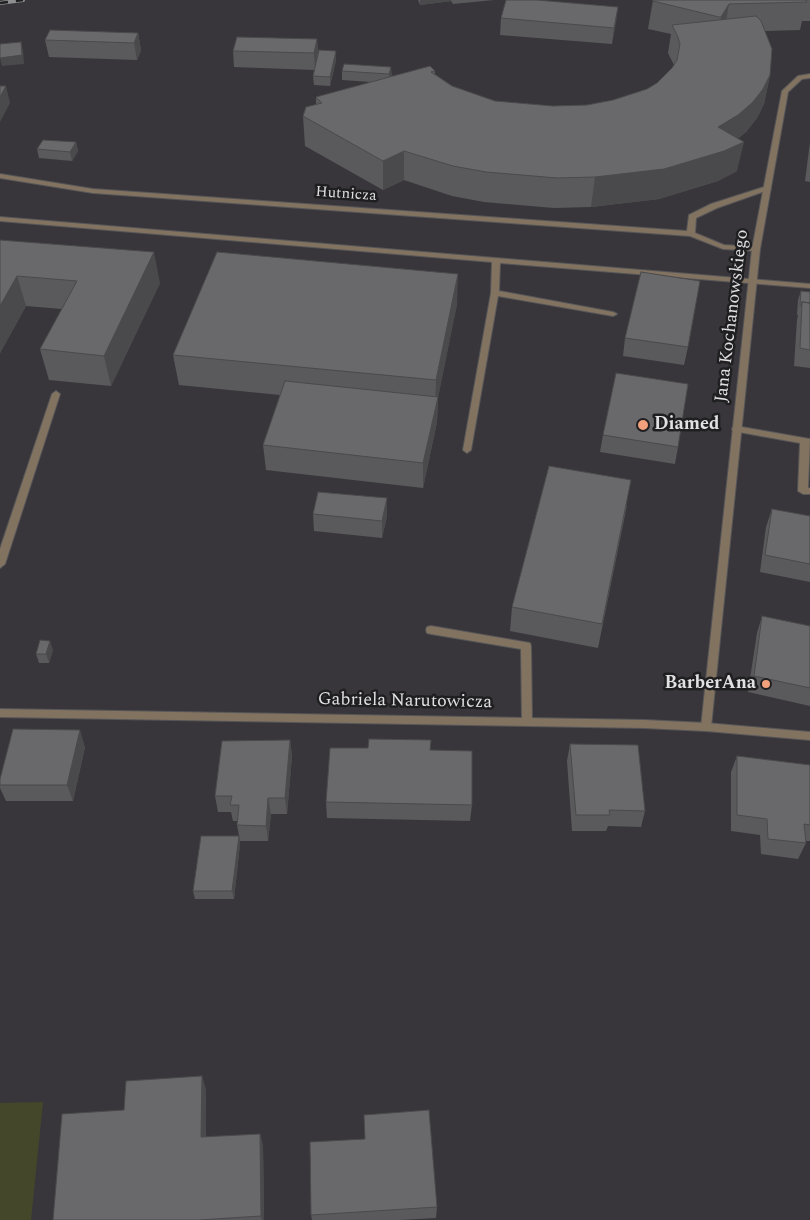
<!DOCTYPE html>
<html>
<head>
<meta charset="utf-8">
<style>
  body { margin:0 }
  canvas { display:block; background:#38363a }
</style>
</head>
<body>
<canvas width="810" height="1220"></canvas>
<script>
const g = document.querySelector('canvas').getContext('2d');
g.lineJoin = 'round';
function fillPath(path, color) { g.fillStyle = color; g.fill(path, 'evenodd'); }
const toPath = rows => new Path2D(rows.map(r => 'M' + r).join(''));
function stroke(path, color, width, dash) { g.strokeStyle = color; g.lineWidth = width; g.lineCap = dash ? 'butt' : 'round'; g.setLineDash(dash || []); g.stroke(path); }
function write(font, color, halo, rows, align = 'center') {
  g.font = font + ' Spectral,serif'; g.lineWidth = 5; g.setLineDash([]); g.textBaseline = 'middle'; g.strokeStyle = halo; g.fillStyle = color; for (const [text, x, y, turn = 0] of rows) {
    g.save(); g.translate(x, y); g.rotate((+turn || 0) * Math.PI / 180); g.textAlign = isNaN(turn) ? turn : align; if (halo) g.strokeText(text, 0, 0); g.fillText(text, 0, 0); g.restore();
  }
}
const green = toPath([
  [43,1102,31,1220,0,1220,0,1103]
]);
const service = toPath([
  [0,174,93,189,687,231,689,215,711,204,764,187,771,189,717,208,696,218,695,233,724,245,759,247,760,249,756,251,723,249,690,236,93,193,0,178,0,174],
  [0,217,810,284,810,288,500,263,499,291,613,312,617,314,613,316,498,296,471,450,467,453,463,450,491,293,492,262,0,221,0,217],
  [56,391,60,394,5,564,0,568,0,549,52,394,56,391],
  [736,426,810,439,808,488,810,488,810,494,803,494,798,491,800,443,733,431,732,429,733,427,736,426],
  [431,626,530,643,531,646,532,722,531,725,527,726,523,725,522,722,521,649,431,634,427,633,426,630,427,627,431,626]
]);
const minor = toPath([
  [810,74,810,78,802,79,788,92,760,249,711,727,710,730,706,731,702,730,701,727,752,249,782,91,798,76,810,74]
]);
const tertiary = toPath([
  [0,709,644,720,706,723,810,732,810,740,706,731,644,728,0,717,0,709]
]);
const rail = toPath([
  [0,3,23,0]
]);
const wall = toPath([
  [418,0,494,0,453,4,451,1,420,5],
  [653,0,810,0,810,21,802,21,800,30,765,31,770,75,764,104,757,118,746,132,738,138,737,171,718,181,659,199,591,207,554,208,484,202,452,196,404,180,383,190,305,146,303,116,316,104,316,97,371,82,342,80,342,71,391,67,391,76,435,71,435,74,452,86,495,101,553,106,587,105,613,100,647,89,657,83,672,68,674,65,668,53,671,34,648,29],
  [618,7,612,44,500,35,501,18],
  [138,33,141,50,137,60,49,57,45,40],
  [317,39,318,56,336,60,330,86,314,85,313,76,315,70,234,67,233,51],
  [76,142,78,151,72,161,39,158,37,149],
  [810,142,810,182,805,181],
  [0,240,160,283,111,386,49,380,40,349,62,309,26,306,0,353],
  [801,291,810,292,810,368,794,366,797,320,798,315,797,315,798,300],
  [457,304,438,397,437,422,423,488,266,470,263,445,280,395,179,385,173,355],
  [625,338,688,347,684,365,623,356],
  [603,435,678,447,675,464,600,452],
  [387,498,387,516,382,538,314,531,313,514],
  [627,505,598,648,510,631,512,607],
  [772,509,810,516,810,582,760,572,766,527],
  [762,616,810,626,810,706,748,692,757,633],
  [53,650,49,663,39,663,36,654],
  [290,740,292,756,287,814,271,814,268,841,240,841,237,825,237,821,233,821,231,812,218,812,215,796],
  [570,744,645,811,641,827,608,826,606,831,572,831,567,761],
  [85,747,73,801,6,801,0,788,0,779],
  [430,750,472,805,470,821,327,818,326,802],
  [737,756,810,765,810,841,805,841,806,843,798,859,761,854,760,835,731,831,731,772],
  [239,836,240,844,234,899,195,899,193,891],
  [206,1089,206,1137,260,1134,263,1146,264,1220,53,1220,124,1110],
  [365,1139,437,1207,436,1218,400,1220,312,1220,311,1215]
]);
const shadedWall = toPath([
  [420,0,451,0,451,1,420,5],
  [729,4,724,33,716,45,721,17],
  [618,7,616,23,612,44,614,28],
  [138,33,141,50,137,60,134,43],
  [317,39,318,56,315,70,314,53],
  [21,42,23,50,24,64,2,66,0,58],
  [336,51,336,60,330,86,330,77],
  [391,67,392,75,390,83,389,74],
  [770,75,764,104,757,118,746,132,732,144,744,142,737,171,718,181,659,199,591,207,595,177,718,127],
  [6,86,10,103,0,122,0,97],
  [76,142,78,151,72,161,70,152],
  [404,151,404,180,383,190,383,161],
  [154,252,160,283,111,386,104,356],
  [458,274,457,304,436,408,438,397,437,422,423,488,423,463,435,411,436,380],
  [17,276,26,306,0,353,0,306],
  [387,498,387,516,382,538,382,521],
  [50,641,53,650,49,663,46,654],
  [80,730,85,747,73,801,67,785],
  [290,740,292,756,287,814,285,798],
  [268,798,271,814,268,841,266,826],
  [239,836,240,844,234,899,232,891],
  [202,1076,206,1089,206,1149,201,1137],
  [260,1134,263,1146,264,1220,262,1220,261,1216]
]);
const building = toPath([
  [506,0,537,0,618,7,614,28,501,18,506,0],
  [653,0,806,0,807,2,729,4,721,17,719,17,653,1,653,0],
  [756,16,761,21,772,49,770,75,763,89,753,102,738,115,718,127,744,142,724,151,664,169,595,177,557,178,486,172,453,166,404,151,383,161,303,116,306,107,322,103,316,97,430,66,435,71,431,72,452,86,495,101,553,106,587,105,613,100,647,89,657,83,672,68,677,60,680,44,678,37,672,25,756,16],
  [50,30,138,33,134,43,45,40,50,30],
  [237,37,317,39,314,53,233,51,237,37],
  [21,42,22,55,0,58,0,44,21,42],
  [319,50,336,51,330,77,313,76,319,50],
  [344,64,391,67,389,74,342,71,344,64],
  [0,86,6,86,0,97,0,86],
  [43,140,76,142,70,152,37,149,43,140],
  [0,240,154,252,104,356,40,349,77,281,17,276,0,306,0,240],
  [217,252,458,274,436,380,173,355,217,252],
  [641,272,700,281,688,347,625,338,641,272],
  [801,291,810,292,810,303,802,302,801,306,800,305,801,291],
  [802,302,810,303,810,350,800,348,802,302],
  [616,373,688,384,678,447,603,435,616,373],
  [285,381,438,397,423,463,263,445,285,381],
  [549,466,631,480,602,624,512,607,549,466],
  [318,492,387,498,382,521,313,514,318,492],
  [772,509,810,516,810,564,765,555,772,509],
  [762,616,810,626,810,688,754,676,762,616],
  [40,640,50,641,46,654,36,654,40,640],
  [13,729,80,730,67,785,0,785,0,779,13,729],
  [369,739,431,740,430,750,472,751,472,805,326,802,330,748,368,748,369,739],
  [290,740,285,798,268,798,266,826,237,825,239,805,230,805,232,796,215,796,222,741,290,740],
  [570,744,638,745,645,811,609,810,610,815,576,815,570,744],
  [737,756,810,765,810,825,804,824,806,843,768,839,767,819,737,815,737,756],
  [201,836,239,836,232,891,193,891,201,836],
  [202,1076,201,1137,260,1134,261,1216,199,1220,53,1220,62,1114,124,1110,126,1081,202,1076],
  [429,1110,437,1207,311,1215,310,1142,365,1139,364,1115,429,1110]
]);
const markers = [
  [643,425,6,"#f1a17b"],
  [766,684,5,"#f1a17b"]
];
const farStreetnames = [
  ["Hutnicza",346,195,4]
];
const streetNames = [
  ["Jana Kochanowskiego",733,316,-83],
  ["Gabriela Narutowicza",405,702,1]
];
const poiNames = [
  ["Diamed",654,425],
  ["BarberAna",756,684,"right"]
];
fillPath(green, '#44472a');
stroke(service, '#565558', 2);
stroke(minor, '#565558', 2);
stroke(tertiary, '#565558', 2);
fillPath(service, '#827361');
fillPath(minor, '#827361');
fillPath(tertiary, '#827361');
stroke(rail, '#8f8e91', 4);
stroke(rail, '#1f1e20', 2.5, [8]);
fillPath(wall, '#5a595c');
fillPath(shadedWall, '#4a494b');
fillPath(building, '#69686b');
stroke(building, '#4a494b', 1);
for (const [x, y, r, color] of markers) { const dot = new Path2D(); dot.arc(x, y, r, 0, 2 * Math.PI); g.fillStyle = color; g.fill(dot); stroke(dot, '#1f1e20', 2); }
write('15px', '#e1e0e2', '#1f1e20', farStreetnames);
write('18px', '#e1e0e2', '#1f1e20', streetNames);
write('bold 18px', '#e1e0e2', '#1f1e20', poiNames, 'left');
</script>
</body>
</html>
